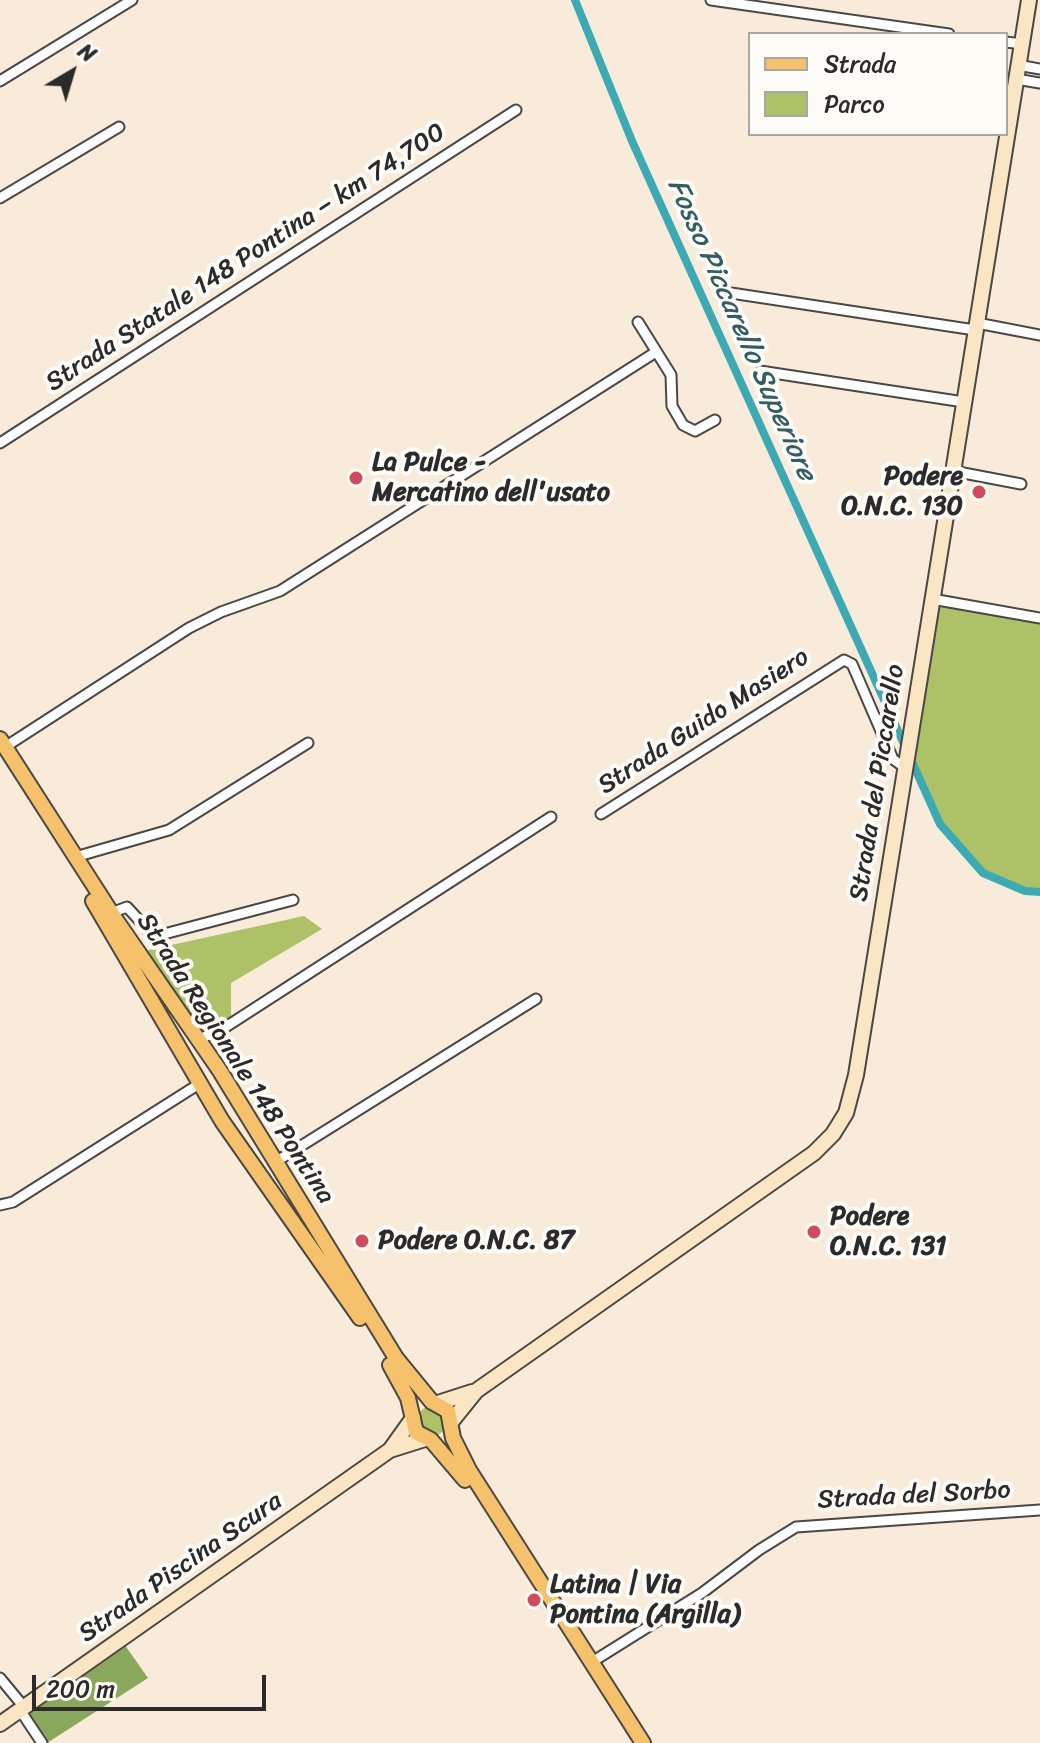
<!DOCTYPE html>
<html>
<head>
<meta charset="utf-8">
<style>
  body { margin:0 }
  #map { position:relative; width:1040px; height:1743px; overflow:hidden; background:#f9ebd9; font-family:Sriracha,sans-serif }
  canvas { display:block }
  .legend { position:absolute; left:748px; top:32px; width:260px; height:104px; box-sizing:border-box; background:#fdfcf7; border:2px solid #a9a8a5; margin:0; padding:10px 14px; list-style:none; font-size:24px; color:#2b2b2b }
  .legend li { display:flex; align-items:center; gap:16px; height:40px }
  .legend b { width:40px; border:2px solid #a9a8a5 }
  .north { position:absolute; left:32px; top:32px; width:80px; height:80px; -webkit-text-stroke:6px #fdfcf7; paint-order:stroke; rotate:38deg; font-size:22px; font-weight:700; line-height:32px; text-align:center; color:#2b2b2b }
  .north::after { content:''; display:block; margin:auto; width:28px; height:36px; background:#2b2b2b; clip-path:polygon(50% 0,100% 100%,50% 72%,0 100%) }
  .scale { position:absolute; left:32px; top:1675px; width:234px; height:36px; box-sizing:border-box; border:4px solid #2b2b2b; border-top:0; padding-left:10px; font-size:24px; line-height:28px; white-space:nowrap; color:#2b2b2b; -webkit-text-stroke:6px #fdfcf7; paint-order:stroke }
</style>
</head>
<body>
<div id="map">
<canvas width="1040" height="1743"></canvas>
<ul class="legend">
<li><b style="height:10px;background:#f5c16b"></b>Strada</li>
<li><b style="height:22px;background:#adc266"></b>Parco</li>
</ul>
<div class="north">N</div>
<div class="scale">200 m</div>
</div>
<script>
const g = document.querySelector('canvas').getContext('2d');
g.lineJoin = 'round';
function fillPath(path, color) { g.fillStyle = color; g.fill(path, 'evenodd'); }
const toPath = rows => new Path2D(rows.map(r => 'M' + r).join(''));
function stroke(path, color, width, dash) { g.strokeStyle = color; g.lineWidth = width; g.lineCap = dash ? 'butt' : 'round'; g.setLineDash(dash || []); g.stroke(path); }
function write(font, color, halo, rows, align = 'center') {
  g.font = font + ' Sriracha,sans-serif'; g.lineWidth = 8; g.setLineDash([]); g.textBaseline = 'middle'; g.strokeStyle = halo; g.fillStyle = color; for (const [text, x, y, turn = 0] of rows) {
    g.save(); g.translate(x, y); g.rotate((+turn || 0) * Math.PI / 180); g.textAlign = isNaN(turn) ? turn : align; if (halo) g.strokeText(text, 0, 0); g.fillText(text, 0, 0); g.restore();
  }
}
const green = toPath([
  [938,605,1040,623,1040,892,1025,891,983,873,940,824,913,766],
  [304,916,322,929,231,983,231,1020,204,1034,144,951],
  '417 1421a15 15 0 1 1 30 0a15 15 0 1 1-30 0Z'
]);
const forest = toPath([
  [122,1641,148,1678,47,1743,24,1709]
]);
const canal = toPath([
  [575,0,632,141,940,824,983,873,1025,891,1040,892]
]);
const street = toPath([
  [711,0,949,34],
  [1006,42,1022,44],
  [1018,65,1040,69],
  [1016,79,1040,83],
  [0,81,132,0],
  [0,198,119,127],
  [731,293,975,330],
  [638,322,671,375,672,406,683,425,695,431,715,420],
  [977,323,1040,335],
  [760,371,964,402],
  [0,443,516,110],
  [953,471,1021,484],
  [932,599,1040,618],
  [5,747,189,628,221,612,280,591,656,352],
  [601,814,844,660,852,664,893,759,905,768],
  [75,857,169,830,308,743],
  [111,913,127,907,148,930,164,934,293,900],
  [199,1039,221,1030,551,817],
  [277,1161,536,999],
  [0,1205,13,1202,199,1084],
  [592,1662,702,1593,759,1550,796,1527,1040,1510],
  [0,1678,24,1707],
  [20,1710,42,1743]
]);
const secondary = toPath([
  [438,1403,472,1392],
  [451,1422,476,1391,814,1153,833,1134,846,1113,856,1075,1029,0],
  [390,1450,425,1439],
  [0,1724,390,1450,413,1418]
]);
const primary = toPath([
  [0,739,116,920,220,1071,396,1358,432,1402,448,1411,453,1438,469,1470,643,1743],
  [93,901,222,1121,360,1318],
  [390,1365,408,1398,416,1432,431,1440,465,1480]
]);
const markers = [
  [356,478,8,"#d1495b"],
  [979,492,8,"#d1495b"],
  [814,1232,8,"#d1495b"],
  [362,1241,8,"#d1495b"],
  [534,1600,8,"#d1495b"]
];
const streetNames = [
  ["Strada Statale 148 Pontina – km 74,700",246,258,-33],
  ["Strada Guido Masiero",704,722,-33],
  ["Strada del Piccarello",878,783,-81],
  ["Strada Regionale 148 Pontina",235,1059,57],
  ["Strada del Sorbo",914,1496,-3],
  ["Strada Piscina Scura",181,1568,-35]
];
const poiNames = [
  ["La Pulce -",372,463],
  ["Mercatino dell'usato",372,493],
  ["Podere",963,477,"right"],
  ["O.N.C. 130",963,507,"right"],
  ["Podere",830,1217],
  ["O.N.C. 131",830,1247],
  ["Podere O.N.C. 87",378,1241],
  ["Latina | Via",550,1585],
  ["Pontina (Argilla)",550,1615]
];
const waterNames = [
  ["Fosso Piccarello Superiore",741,330,66]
];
fillPath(green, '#adc266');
fillPath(forest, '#8aa85b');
stroke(canal, '#3aabb5', 8);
stroke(street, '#4a4845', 13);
stroke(secondary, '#4a4845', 18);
stroke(primary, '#4a4845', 18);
stroke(street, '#fff', 9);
stroke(secondary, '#fbe6c4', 14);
stroke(primary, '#f5c16b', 14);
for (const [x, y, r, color] of markers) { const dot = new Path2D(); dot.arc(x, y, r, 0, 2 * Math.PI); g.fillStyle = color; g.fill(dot); stroke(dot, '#fdfcf7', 3); }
write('26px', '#2b2b2b', '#fdfcf7', streetNames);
write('bold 26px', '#2b2b2b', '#fdfcf7', poiNames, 'left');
write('italic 28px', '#315e62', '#fdfcf7', waterNames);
</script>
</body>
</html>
